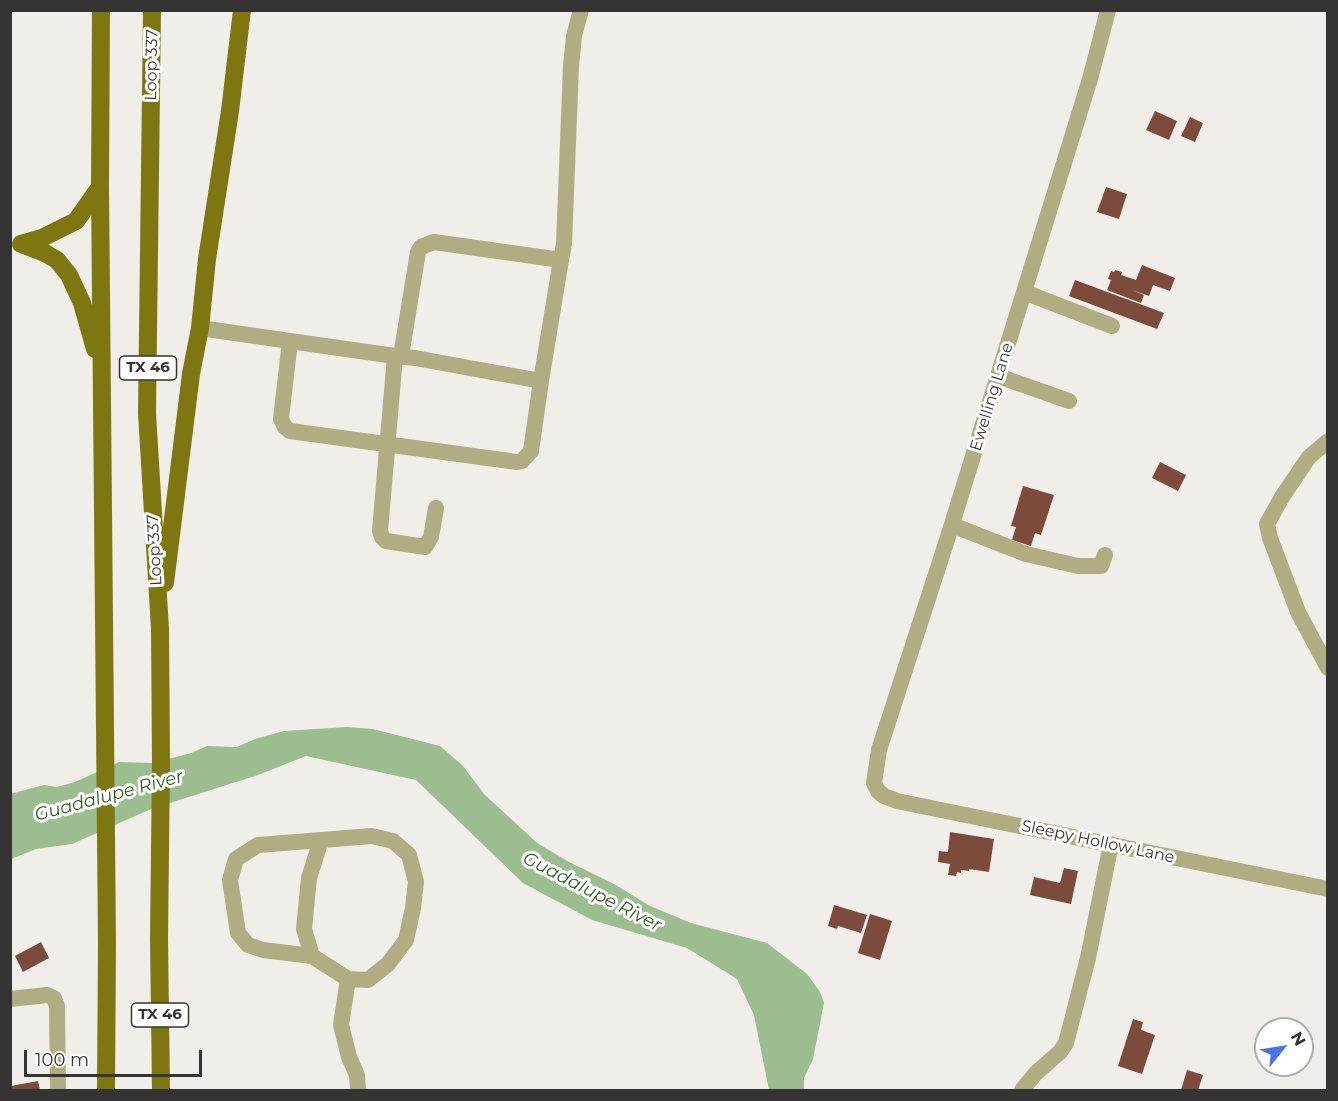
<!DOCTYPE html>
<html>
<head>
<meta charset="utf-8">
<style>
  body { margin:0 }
  #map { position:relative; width:1338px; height:1101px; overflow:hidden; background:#f1ede8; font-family:Montserrat,sans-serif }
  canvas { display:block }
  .frame { position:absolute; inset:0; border:12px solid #363432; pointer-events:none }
  .north { position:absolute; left:1254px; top:1017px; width:60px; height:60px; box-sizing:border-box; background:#fff; border:2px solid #afaead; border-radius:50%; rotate:60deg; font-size:16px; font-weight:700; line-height:24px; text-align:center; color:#363432 }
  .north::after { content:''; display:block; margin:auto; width:21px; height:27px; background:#4b73e6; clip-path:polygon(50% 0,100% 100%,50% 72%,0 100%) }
  .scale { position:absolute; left:24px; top:1050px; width:178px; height:27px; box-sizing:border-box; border:3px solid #363432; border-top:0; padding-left:8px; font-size:18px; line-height:21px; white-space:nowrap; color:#363432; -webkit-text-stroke:4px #fff; paint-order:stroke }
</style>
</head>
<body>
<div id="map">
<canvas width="1338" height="1101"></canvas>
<div class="frame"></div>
<div class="north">N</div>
<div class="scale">100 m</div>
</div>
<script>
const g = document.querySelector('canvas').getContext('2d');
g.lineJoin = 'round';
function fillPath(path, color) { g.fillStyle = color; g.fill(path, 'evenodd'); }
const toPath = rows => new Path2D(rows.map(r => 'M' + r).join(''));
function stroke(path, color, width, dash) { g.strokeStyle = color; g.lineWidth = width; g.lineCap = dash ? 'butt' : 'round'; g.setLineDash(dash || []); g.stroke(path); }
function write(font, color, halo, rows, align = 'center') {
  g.font = font + ' Montserrat,sans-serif'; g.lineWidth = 6; g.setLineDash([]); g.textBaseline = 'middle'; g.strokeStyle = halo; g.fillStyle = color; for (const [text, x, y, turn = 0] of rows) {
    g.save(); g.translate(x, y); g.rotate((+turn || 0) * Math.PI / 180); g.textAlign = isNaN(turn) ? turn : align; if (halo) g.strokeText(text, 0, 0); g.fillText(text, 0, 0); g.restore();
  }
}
const water = toPath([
  [347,727,373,729,440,746,463,766,484,794,537,843,569,862,614,884,650,906,691,923,767,943,807,974,820,992,824,1003,813,1059,804,1078,804,1090,769,1090,754,1015,737,979,687,948,592,920,523,883,416,780,306,756,258,775,151,809,72,844,36,849,11,859,10,794,44,785,57,787,75,782,119,762,154,763,191,753,207,746,237,747,255,739,284,731]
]);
const building = toPath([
  [1155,111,1177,121,1169,140,1146,130],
  [1190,117,1203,123,1195,142,1181,136],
  [1106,187,1127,194,1119,219,1097,212],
  [1142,265,1175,278,1170,291,1153,285,1149,296,1132,290,1144,295,1141,303,1107,290,1111,280,1108,279,1111,271,1114,272,1115,270,1122,272,1121,275,1136,280],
  [1075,280,1164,313,1157,329,1069,296],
  [1160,462,1186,475,1178,491,1152,478],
  [1023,486,1054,495,1041,535,1035,533,1031,546,1012,540,1016,527,1011,526],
  [950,832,994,839,989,872,969,869,969,871,961,870,961,873,957,872,956,876,948,875,950,864,938,862,939,851,948,852],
  [1064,868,1078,871,1071,904,1030,895,1034,877,1060,883],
  [834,905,867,915,861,933,838,926,837,929,828,926],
  [870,914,892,921,880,960,858,953],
  [41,942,49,958,23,972,15,956],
  [1133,1019,1143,1022,1141,1030,1155,1035,1142,1074,1118,1066],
  [1187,1070,1203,1075,1198,1090,1181,1090],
  [38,1081,40,1090,12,1090,11,1086]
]);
const minor = toPath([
  [1108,10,1090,79,1024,292,947,540,879,750,874,783,878,791,884,796,897,801,1328,889],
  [561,260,564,244,571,66,574,36,581,10],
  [1024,292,1112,326],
  [200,328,290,341,395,356,415,358,541,381,531,451,522,461,517,462,290,431,285,427,281,419,290,341],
  [395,356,380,531,382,537,386,541,425,547,431,537,436,508],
  [401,356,418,252,421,247,434,242,561,260,541,381],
  [998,376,1069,401],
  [1328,441,1309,457,1282,497,1267,524,1270,538,1298,612,1328,668],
  [952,525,1026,554,1078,566,1101,566,1105,555],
  [372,836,393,841,409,855,416,882,413,908,406,940,388,964,368,980,348,979,312,956,263,950,248,945,238,933,230,880,236,859,258,845,372,836],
  [312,956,304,929,309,878,321,840],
  [348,979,341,1025,349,1057,357,1075,358,1090],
  [10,999,47,995,54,998,57,1006,58,1090],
  [1022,1090,1036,1073,1060,1052,1066,1043,1088,958,1111,844]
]);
const major = toPath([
  [101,10,100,187,107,943,106,1090],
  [152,10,147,413,160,629,161,761,159,939,161,1090],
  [21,244,42,238,76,221,100,187],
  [22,244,45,253,57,260,69,275,82,303,95,349],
  [165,583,191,374,200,328,207,259,230,111,242,10]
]);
const shields = [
  [148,368,57],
  [160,1015,57]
];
const shieldNames = [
  ["TX 46",148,368],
  ["TX 46",160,1015]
];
const streetNames = [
  ["Loop 337",152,65,-89],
  ["Ewelling Lane",992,397,-73],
  ["Loop 337",155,550,-93],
  ["Sleepy Hollow Lane",1098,842,12]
];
const waterNames = [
  ["Guadalupe River",109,796,-15],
  ["Guadalupe River",592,892,27]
];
fillPath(water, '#9cbd90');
fillPath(building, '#7c4b3b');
stroke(minor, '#b0ad82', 16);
stroke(major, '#7e7611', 18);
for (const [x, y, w] of shields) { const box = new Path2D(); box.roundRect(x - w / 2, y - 12, w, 24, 4.5); g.fillStyle = '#fff'; g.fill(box); stroke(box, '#363432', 1.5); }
write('bold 15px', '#363432', null, shieldNames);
write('16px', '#363432', '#fff', streetNames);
write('italic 18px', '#325c20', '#fff', waterNames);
</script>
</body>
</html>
